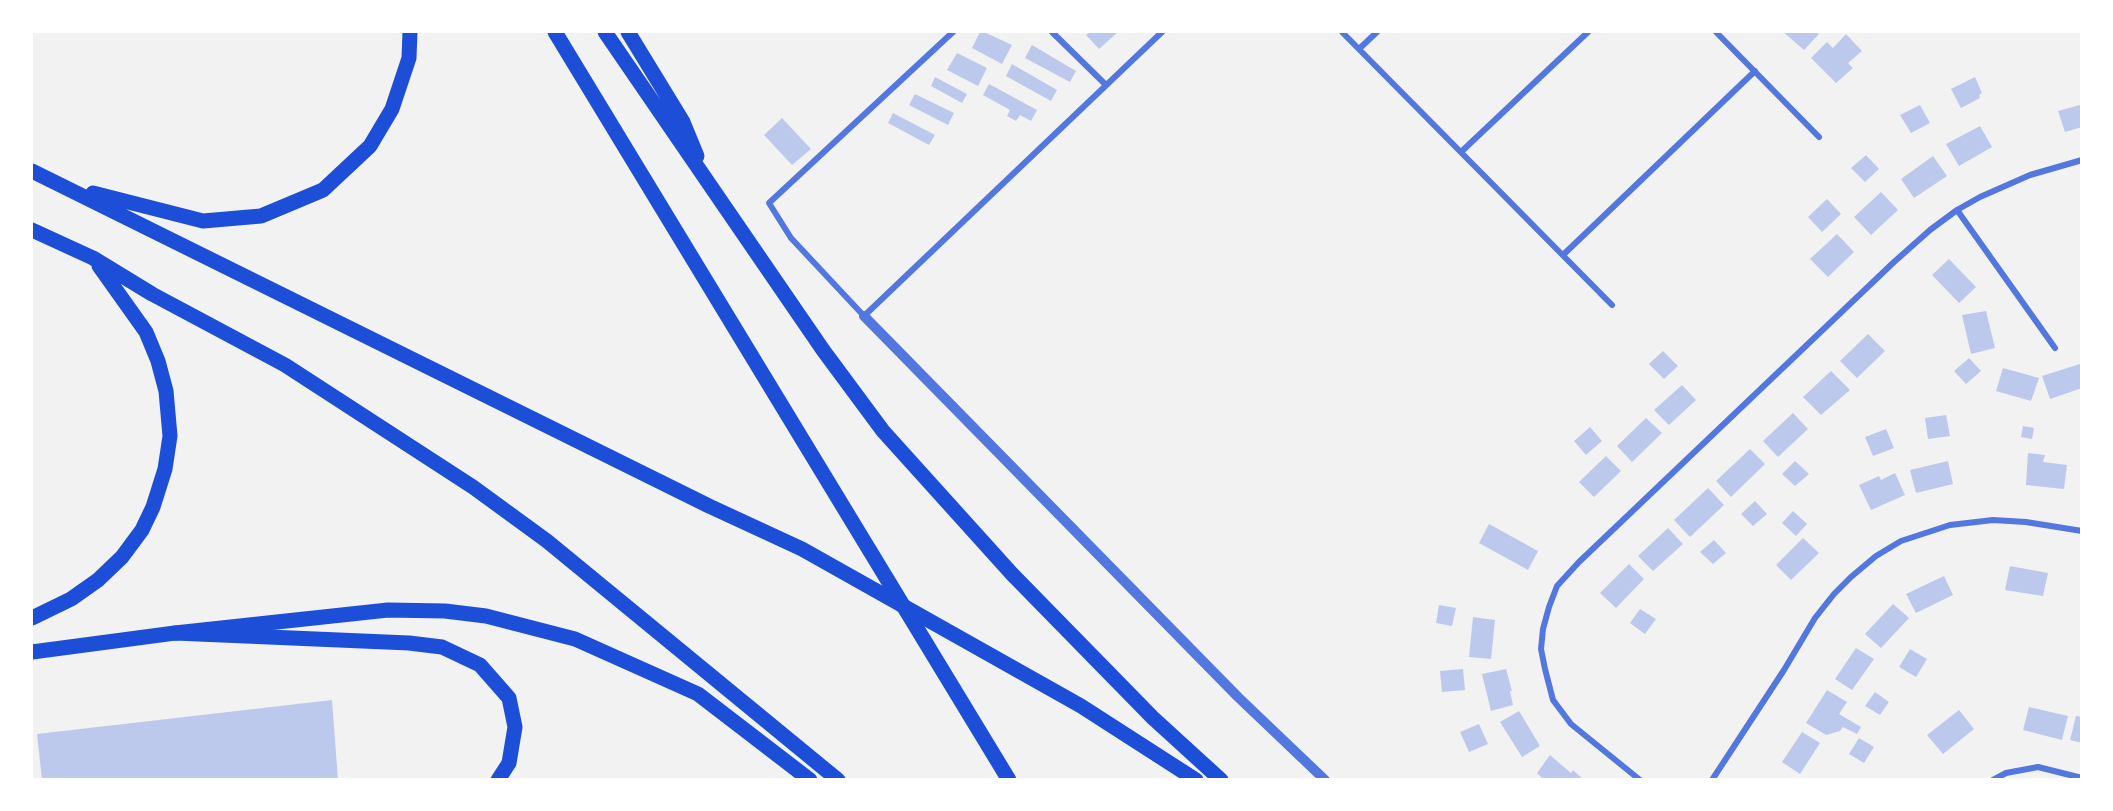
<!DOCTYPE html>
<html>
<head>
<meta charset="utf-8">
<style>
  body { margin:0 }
  #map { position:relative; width:2113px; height:811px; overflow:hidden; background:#f2f2f2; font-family:Jost,sans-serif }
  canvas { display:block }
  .frame { position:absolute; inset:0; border:33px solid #fff; pointer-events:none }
</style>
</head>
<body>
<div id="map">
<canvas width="2113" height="811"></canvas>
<div class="frame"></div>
</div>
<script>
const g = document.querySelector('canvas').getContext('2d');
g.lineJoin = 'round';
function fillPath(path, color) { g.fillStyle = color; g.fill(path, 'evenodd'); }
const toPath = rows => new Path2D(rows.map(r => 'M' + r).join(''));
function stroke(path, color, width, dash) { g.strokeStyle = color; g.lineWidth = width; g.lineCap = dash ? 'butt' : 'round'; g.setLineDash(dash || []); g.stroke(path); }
const building = toPath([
  [980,32,984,32,1012,45,1002,64,972,48],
  [1090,32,1118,32,1099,49,1086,35],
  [1783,32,1816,32,1819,34,1804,50],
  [1846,34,1862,51,1848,63,1853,68,1836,83,1811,58,1827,42,1833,48],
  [1032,45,1076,71,1070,82,1025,58],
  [957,53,987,68,978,86,947,70],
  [1012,64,1057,90,1051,101,1006,76],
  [935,77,967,94,962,103,931,86],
  [1975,77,1982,93,1979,95,1980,98,1961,108,1951,89],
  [989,84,1037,110,1031,121,1020,115,1016,121,1007,116,1010,110,983,95],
  [915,94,954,113,948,125,909,105],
  [1920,105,1930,123,1911,133,1900,115],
  [2080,105,2082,127,2065,132,2058,111],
  [893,113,935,135,929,145,888,123],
  [782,118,811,149,792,165,764,135],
  [1980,126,1992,147,1959,166,1946,144],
  [1866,155,1879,169,1865,182,1851,168],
  [1933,156,1947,176,1914,198,1901,179],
  [1881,192,1898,210,1871,235,1854,217],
  [1827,199,1841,214,1822,232,1808,217],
  [1837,234,1854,252,1828,277,1810,259],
  [1949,259,1976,287,1959,303,1932,275],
  [1986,311,1995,348,1971,354,1962,315],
  [1868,334,1885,351,1857,378,1840,361],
  [1663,351,1678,366,1664,379,1649,364],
  [1969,358,1981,371,1966,384,1954,371],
  [2080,364,2082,388,2050,399,2042,376],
  [2003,368,2039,378,2031,401,1996,391],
  [1831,371,1850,390,1821,415,1803,397],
  [1682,385,1696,400,1669,425,1654,410],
  [1793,413,1808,429,1778,457,1763,441],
  [1946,415,1950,436,1928,439,1925,418],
  [1646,418,1662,433,1632,462,1617,446],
  [2023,426,2034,428,2032,439,2021,437],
  [1590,427,1602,441,1586,455,1574,441],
  [1886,429,1894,448,1873,456,1865,437],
  [1750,449,1765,464,1731,497,1716,481],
  [2028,453,2045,455,2043,462,2067,465,2064,489,2026,485],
  [1606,456,1621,471,1594,497,1579,482],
  [1795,461,1809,474,1795,486,1782,474],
  [1948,461,1953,484,1916,493,1910,470],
  [1895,473,1905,495,1871,510,1859,485,1879,476,1881,480],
  [1708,488,1724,505,1690,537,1674,520],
  [1755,501,1767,514,1753,526,1741,514],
  [1793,511,1807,524,1796,536,1782,523],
  [1489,524,1538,551,1528,570,1479,543],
  [1668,528,1683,544,1653,571,1638,556],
  [1803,538,1819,553,1791,580,1776,565],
  [1714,540,1726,553,1713,564,1700,552],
  [1629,564,1644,579,1616,608,1600,593],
  [2010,566,2048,573,2043,596,2005,590],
  [1944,576,1953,595,1916,613,1906,594],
  [1893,604,1909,618,1881,648,1865,634],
  [1439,605,1456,608,1452,626,1436,623],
  [1640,609,1656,619,1645,634,1630,623],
  [1473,617,1495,620,1491,659,1469,657],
  [1856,648,1874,659,1852,690,1835,679],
  [1910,649,1927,659,1916,677,1899,667],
  [1463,669,1465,690,1442,692,1440,671],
  [1506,669,1512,691,1510,691,1513,705,1491,711,1482,674],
  [1827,690,1847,702,1839,714,1861,727,1857,734,1843,727,1840,731,1826,735,1806,723],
  [1875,692,1889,702,1880,715,1865,706],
  [332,700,338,780,42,780,37,734],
  [2029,707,2068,716,2062,740,2023,730],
  [1959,710,1974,729,1943,754,1927,735],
  [1519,711,1540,746,1522,757,1500,722],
  [2076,716,2082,717,2082,743,2070,740],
  [1479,724,1488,744,1469,752,1460,732],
  [1802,732,1820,743,1800,774,1782,762],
  [1859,738,1874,747,1864,763,1849,754],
  [1550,755,1571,773,1573,770,1584,780,1544,780,1537,773]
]);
const minor = toPath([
  [953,32,769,203,791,238,864,316,1162,32],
  [1052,32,1106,85],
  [1342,32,1612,305],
  [1716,32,1819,137],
  [1359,49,1377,32],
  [1461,152,1588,32],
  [1957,210,2055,348],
  [1563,255,1755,71],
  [1640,780,1571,724,1553,700,1545,669,1541,649,1543,629,1549,607,1557,586,1579,562,1894,262,1930,230,1957,210,1980,197,2030,175,2082,160],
  [1712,780,1784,670,1815,618,1834,594,1851,577,1876,556,1901,541,1950,525,1993,520,2026,522,2082,531],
  [1993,780,2006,773,2038,767,2082,778]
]);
const tertiary = toPath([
  [864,316,1238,697,1325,780]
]);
const primary = toPath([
  [555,32,1009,780],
  [605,32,823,350,883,431,1012,574,1153,718,1221,780],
  [628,32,683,122,697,156],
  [32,652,175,633,409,643,442,647,480,665,509,698,515,727,509,763,498,780]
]);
const trunk = toPath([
  [32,171,709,506,802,549,1081,706,1196,780],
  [93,193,203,221,261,216,323,190,370,146,392,109,409,58,410,32],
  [32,230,93,258,152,294,285,365,473,487,547,541,838,780],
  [32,618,71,599,98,580,122,557,142,530,153,507,165,469,170,436,166,391,158,361,146,332,99,266],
  [175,633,388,610,445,611,486,616,575,639,698,694,810,780]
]);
fillPath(building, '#bdc9ec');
stroke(minor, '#5277de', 6);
stroke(tertiary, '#5277de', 10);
stroke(primary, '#1d4ed8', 15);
stroke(trunk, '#1d4ed8', 15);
</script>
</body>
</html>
